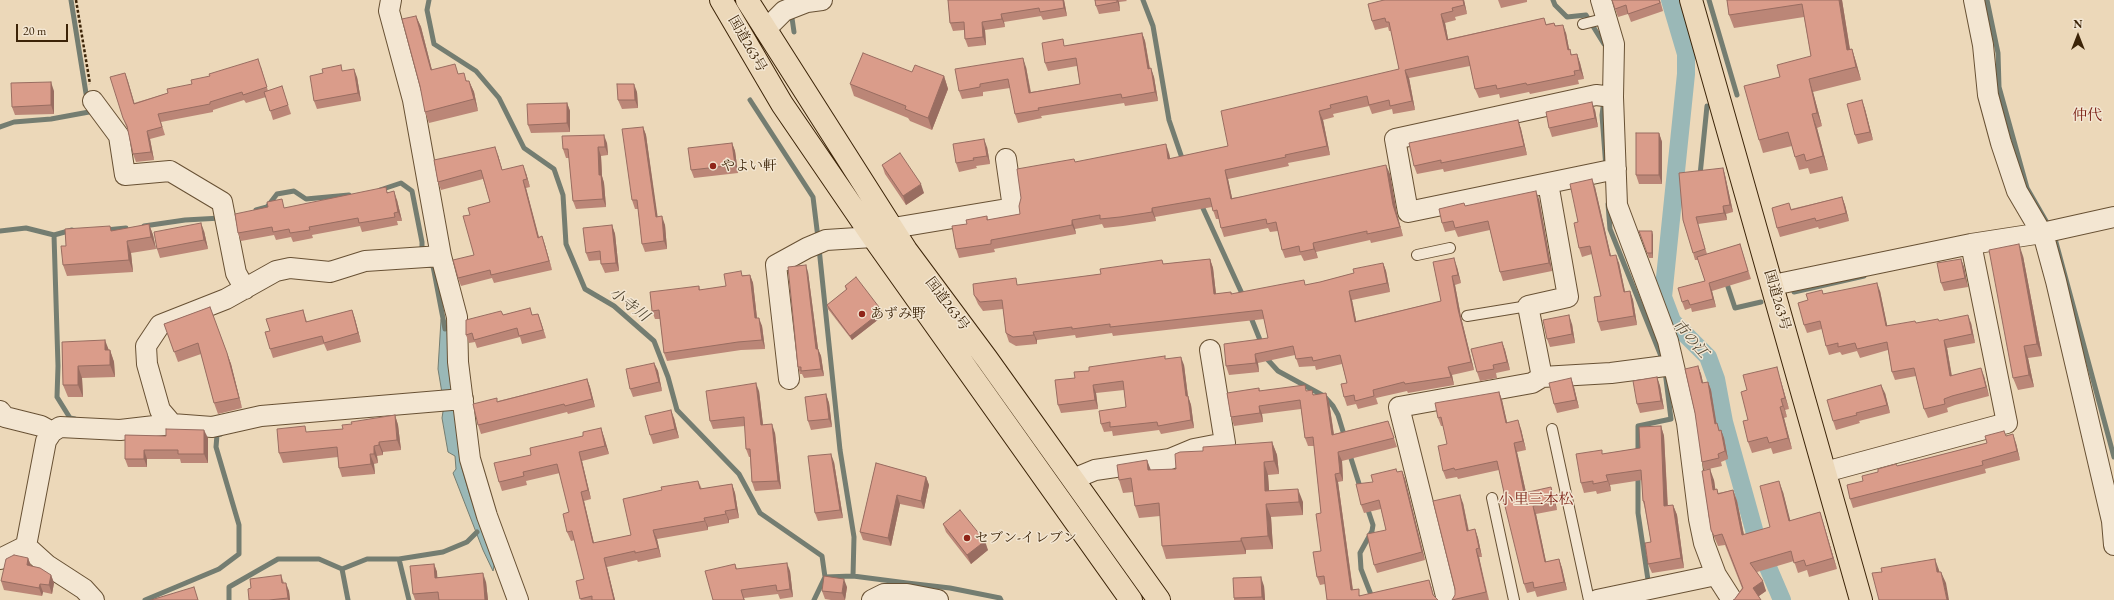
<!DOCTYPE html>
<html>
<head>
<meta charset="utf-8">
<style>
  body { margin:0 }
  #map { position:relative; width:2114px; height:600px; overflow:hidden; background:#ecd8b9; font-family:"EB Garamond",serif }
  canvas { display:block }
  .north { position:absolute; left:2058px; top:16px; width:40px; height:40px; -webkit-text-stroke:3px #f3e6d2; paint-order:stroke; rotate:0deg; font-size:11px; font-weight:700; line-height:16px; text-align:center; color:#3c2408 }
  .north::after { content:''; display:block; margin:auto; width:14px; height:18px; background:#3c2408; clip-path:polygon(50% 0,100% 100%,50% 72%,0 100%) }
  .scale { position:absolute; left:16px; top:24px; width:52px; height:18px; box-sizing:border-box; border:2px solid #3c2408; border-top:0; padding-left:5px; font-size:12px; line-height:14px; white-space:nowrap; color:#3c2408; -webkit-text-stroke:3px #f3e6d2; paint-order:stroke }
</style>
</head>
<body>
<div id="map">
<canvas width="2114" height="600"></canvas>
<div class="north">N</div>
<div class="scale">20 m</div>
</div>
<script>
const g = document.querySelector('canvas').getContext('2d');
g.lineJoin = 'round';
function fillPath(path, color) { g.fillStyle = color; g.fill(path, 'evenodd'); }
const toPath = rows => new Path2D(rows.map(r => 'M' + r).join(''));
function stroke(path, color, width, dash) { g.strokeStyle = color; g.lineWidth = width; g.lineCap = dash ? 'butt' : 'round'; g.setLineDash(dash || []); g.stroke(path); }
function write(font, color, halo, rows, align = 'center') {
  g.font = font + ' "EB Garamond","Noto Serif JP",serif'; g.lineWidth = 3; g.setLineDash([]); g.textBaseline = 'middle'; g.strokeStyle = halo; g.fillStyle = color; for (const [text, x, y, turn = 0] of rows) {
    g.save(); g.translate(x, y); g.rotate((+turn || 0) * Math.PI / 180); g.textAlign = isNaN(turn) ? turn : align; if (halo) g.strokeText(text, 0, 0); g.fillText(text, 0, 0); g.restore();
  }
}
const water = toPath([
  [441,320,450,330,462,468,471,499,496,557,493,571,483,550,453,473,456,469,455,456,448,452,442,418,444,405,438,369,441,320]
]);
const stream = toPath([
  [429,0,427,10,434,44,476,71,499,98,524,148,554,169,563,195,566,244,585,289,614,306,654,341,668,377,677,410,739,474,760,513,822,556,825,577,814,600],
  [1143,0,1153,26,1169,120,1183,161],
  [1553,0,1555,5,1567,17,1586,15,1604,44],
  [1709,0,1737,95],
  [1987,0,1998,53,1999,87,2027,188,2050,228],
  [792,18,794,32],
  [750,100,813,197,818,238],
  [1604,100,1602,115,1606,168],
  [0,127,14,122,51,119,89,112,71,0],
  [1700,175,1707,106],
  [380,190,401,183,412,191,422,242,422,254],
  [1201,204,1244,298],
  [1608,204,1610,229,1663,361],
  [256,210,267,207,277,194,294,191,306,199,349,195],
  [144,226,185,220,221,218],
  [106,230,126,228],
  [0,231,26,228,54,235,58,366,57,397,70,418,75,419],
  [54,235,72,230],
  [2054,235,2114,457],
  [819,248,840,450,854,537,853,576],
  [428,265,433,266,445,329],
  [1726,281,1735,308,1761,302],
  [1794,292,1864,276],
  [1250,315,1262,345],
  [1266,354,1268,360,1278,371,1324,396,1333,406,1338,415,1345,438],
  [1349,452,1361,490],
  [1638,453,1638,426,1671,419,1665,371],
  [1638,475,1638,513,1648,580],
  [1367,507,1373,525,1372,531,1360,553,1361,569,1373,600],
  [399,559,409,600],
  [342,569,348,600],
  [825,577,853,576,907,583,950,588,1000,598,1001,600],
  [145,600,219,569,239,554,239,525,216,447,217,435,221,434],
  [229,600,229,587,278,559,319,559,342,569,367,559,399,559,443,552,467,542,477,532]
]);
const canal = toPath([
  [1670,0,1686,54,1686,74,1663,297,1672,321,1708,357,1716,379,1724,422,1758,544,1782,600]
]);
const path = toPath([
  [76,0,90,84]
]);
const lane = toPath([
  [1583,24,1607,18],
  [1417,255,1450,248],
  [1467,316,1528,306],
  [1552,429,1589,600],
  [1492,498,1514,600]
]);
const street = toPath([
  [391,0,389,11,413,100,441,256,457,317,458,362,470,459,487,516,518,600],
  [1601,0,1614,44,1613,97,1617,205,1668,341,1687,423,1699,519,1704,543,1716,575,1732,600],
  [1974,0,1983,45,1988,95,2001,143,2017,191,2044,237,2056,281,2112,521,2114,545],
  [765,30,784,11,807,2,822,0],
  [1613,97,1596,95,1395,139,1408,212,1616,169],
  [93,101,119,136,125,175,170,171,222,202,236,273,245,289],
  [1548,183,1568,297,1528,306,1542,377,1611,373,1673,365],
  [893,228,1013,208,1006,159],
  [1773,285,1971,244,2042,233,2114,217],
  [789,379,776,265,807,248,826,240,873,237],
  [0,411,5,417,41,426,52,432],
  [172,424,160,410,147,364,146,346,160,325,226,299,276,271,290,268,330,272,365,261,441,256],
  [1825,472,2007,423,1971,244],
  [1073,479,1095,470,1170,459,1194,449,1225,443,1210,350],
  [26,546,47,565,84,589,94,600],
  [0,559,26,546,46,441,52,432,60,427,120,430,172,424,212,427,261,416,463,399],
  [872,600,884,594,907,594,938,600],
  [1447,600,1399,407,1532,383,1542,377],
  [1597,600,1716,575]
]);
const highway = toPath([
  [721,0,782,104,873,237,1131,600],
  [747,0,906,250,987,359,1159,600],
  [1691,0,1861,600]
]);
const wall = toPath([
  [948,0,1064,0,1067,16,1043,20,1041,16,1004,22,1005,27,985,30,986,45,968,47,965,39,964,30,953,31,950,23],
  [1095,0,1126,0,1127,1,1119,2,1120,11,1099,14,1096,6],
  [1384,0,1464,0,1467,14,1455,17,1456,20,1445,23,1448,39,1544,18,1546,24,1554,23,1556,26,1566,33,1569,49,1572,55,1577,54,1580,63,1584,79,1578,80,1579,84,1530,94,1529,92,1500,98,1499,94,1479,98,1475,89,1470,66,1409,78,1415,110,1393,114,1392,109,1372,114,1369,106,1333,114,1334,117,1323,120,1330,155,1288,163,1289,166,1228,179,1232,198,1390,174,1397,214,1403,236,1371,243,1370,240,1316,252,1318,258,1304,261,1301,255,1285,258,1282,250,1278,231,1270,232,1268,228,1224,237,1221,228,1219,219,1216,219,1212,207,1155,217,1156,221,1123,226,1104,228,1102,224,1075,229,1076,234,994,249,995,252,959,258,956,249,967,224,987,216,988,220,1020,214,1075,162,1169,153,1170,159,1228,146,1399,69,1391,31,1389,31,1388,27,1375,30,1372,21],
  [1498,0,1527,0,1527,2,1501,8],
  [1612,0,1660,0,1663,11,1631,22,1628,14,1618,17],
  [1727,0,1842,0,1850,49,1852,49,1856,62,1861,80,1813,92,1822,126,1817,128,1828,170,1810,174,1808,168,1799,170,1795,157,1792,146,1763,153,1759,140,1811,56,1804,17,1734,28,1729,15],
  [416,16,421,27,432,70,459,74,467,81,469,81,474,92,478,111,429,123,425,112],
  [1142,33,1145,41,1150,68,1154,77,1158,101,1125,106,1124,103,1041,116,1042,118,1018,123,1015,114,1010,88,983,92,983,96,962,99,959,91,1026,67,1031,92,1080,84,1077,66,1048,71,1045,63,1065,46],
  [261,67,268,91,282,86,291,114,273,120,266,97,246,103,244,100,213,110,213,112,161,122,165,135,150,139,154,160,136,162,133,154,128,130,126,126,123,118,125,73,134,103,168,93,192,84],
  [343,71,357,77,361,101,317,109,314,101],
  [912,72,944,76,948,89,932,130,910,121,908,118,854,96,850,84],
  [54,91,54,114,15,115,12,107],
  [637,92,638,108,622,109,618,100],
  [1862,100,1865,109,1873,140,1858,144,1855,135],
  [567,103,570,111,570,132,531,133,528,125],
  [1595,110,1598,127,1552,137,1549,128],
  [1518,120,1521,129,1527,155,1444,172,1443,169,1417,174,1414,166],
  [643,127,646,135,657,217,665,225,667,249,645,252,642,244,638,209,635,209,632,200],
  [1659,133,1662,142,1662,184,1639,184,1636,175],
  [607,143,608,155,601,156,602,176,604,183,606,207,576,209,573,201,569,158,566,158,563,149],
  [732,143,735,151,738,173,694,178,691,170],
  [987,147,990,164,976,166,977,168,959,172,956,163],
  [498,155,502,170,526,173,530,187,526,188,539,237,542,236,545,245,552,270,494,283,492,278,461,286,458,278,474,255,470,215,490,202,483,179,441,190,438,182],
  [882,165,924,193,906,205,885,174],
  [1723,168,1725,175,1733,212,1726,214,1727,220,1698,224,1707,254,1740,244,1751,279,1712,291,1716,307,1692,312,1691,308,1685,310,1682,302,1705,281,1698,260,1695,260,1693,253,1683,220],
  [1595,187,1611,256,1619,263,1625,292,1630,291,1633,300,1637,325,1601,331,1598,322,1601,296,1592,254,1582,257,1579,248,1578,222],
  [388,192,397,200,402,221,397,221,398,225,362,232,360,226,312,235,313,238,293,242,291,237,276,240,274,235,241,241,238,233,268,207,285,208],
  [1842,197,1845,205,1849,221,1819,229,1818,227,1780,237,1777,228,1791,209],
  [1539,199,1552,271,1503,281,1500,272,1490,230,1458,237,1455,230,1445,232,1442,223,1465,206],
  [149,224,153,235,156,249,131,253,133,272,67,276,63,265,66,246,112,231],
  [612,225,615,234,619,271,605,273,601,264,601,260,589,261,586,253],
  [204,231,208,249,160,258,157,249],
  [1639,231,1653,235,1653,258,1649,258],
  [2023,256,2042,356,2028,358,2034,387,2018,390,2013,378],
  [1210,259,1213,268,1216,294,1231,292,1232,294,1306,285,1320,282,1354,273,1383,263,1386,271,1390,292,1352,300,1356,321,1441,301,1433,262,1457,267,1461,283,1455,285,1461,317,1474,370,1452,375,1454,385,1408,393,1407,391,1376,398,1378,404,1358,409,1356,404,1347,406,1344,397,1347,383,1342,364,1316,370,1315,366,1299,367,1295,355,1258,363,1259,372,1229,375,1226,366,1268,338,1264,319,1113,336,1112,333,1076,338,1075,335,1037,340,1037,344,1016,346,1009,342,1006,333,1003,309,983,311,978,304,974,295,1019,285,1101,274,1164,264],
  [1961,259,1964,267,1968,287,1944,291,1941,283],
  [808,272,818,349,821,356,824,376,804,378,802,374,800,374,798,367],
  [743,275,750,275,753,283,757,318,762,326,765,349,741,350,667,361,664,353,660,319,655,319,652,311,699,286,700,290,726,286],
  [845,286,884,315,852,340,828,309,827,305,846,290],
  [1880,291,1887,326,1939,321,1971,323,1975,343,1947,348,1952,376,1984,376,1989,396,1955,405,1947,408,1948,412,1928,418,1924,409,1916,376,1895,380,1892,372,1888,350,1860,358,1857,351,1842,355,1840,352,1829,355,1826,346,1822,329,1807,333,1804,325,1808,300,1823,294],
  [210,307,231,364,242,408,218,414,214,403,201,354,178,362,164,324],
  [530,308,532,315,538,314,546,338,522,344,520,337,477,348,475,342,469,343,466,335,501,311,503,315],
  [303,310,307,322,352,310,355,319,361,342,327,351,324,344,273,358,270,349,270,331],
  [1572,324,1575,343,1550,347,1547,339],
  [62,342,110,350,114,362,115,377,82,378,83,397,68,397,63,385],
  [1502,342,1505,350,1510,370,1496,373,1497,378,1480,381,1477,372],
  [1166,359,1184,365,1188,396,1191,405,1194,428,1161,434,1159,430,1113,436,1112,431,1104,432,1101,424,1126,407,1124,390,1096,393,1098,409,1061,413,1058,405,1075,378,1089,371],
  [654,363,658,371,662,391,633,397,630,389],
  [1698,366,1701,374,1703,383,1708,382,1711,390,1716,424,1717,423,1720,431,1721,430,1724,438,1728,459,1721,462,1722,466,1704,470,1702,462],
  [1777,367,1780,378,1789,409,1785,410,1787,417,1784,418,1792,449,1773,454,1771,448,1752,453,1748,442,1748,420,1747,390],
  [1657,377,1660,386,1664,409,1640,413,1637,404],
  [1571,378,1574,387,1579,408,1557,413,1554,404],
  [587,379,590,387,595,407,568,414,567,412,481,434,478,425,498,401],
  [1259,388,1260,391,1307,391,1314,395,1326,393,1329,402,1334,434,1388,421,1397,447,1342,461,1343,481,1338,482,1353,590,1361,596,1429,580,1432,589,1327,600,1325,584,1320,585,1317,577,1321,551,1321,513,1314,446,1308,446,1305,438,1301,409,1262,414,1263,422,1234,426,1231,417],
  [759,391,763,425,775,433,781,489,755,491,752,482,750,457,749,457,746,449,745,426,713,429,710,421],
  [1499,392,1502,400,1507,423,1521,429,1526,450,1517,452,1526,493,1554,496,1557,510,1536,514,1546,562,1559,559,1562,568,1567,590,1537,597,1535,591,1527,593,1524,584,1499,470,1458,479,1457,477,1446,479,1443,471,1447,444,1443,426,1441,426,1438,418],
  [1885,393,1890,413,1859,421,1860,423,1836,430,1833,421],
  [826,394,829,403,832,427,811,430,808,421],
  [395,415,398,425,401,450,383,452,383,455,377,456,378,463,374,464,375,474,342,477,339,468,338,457,283,463,279,453,307,432,343,429,352,424],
  [674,418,679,438,653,444,650,435],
  [1661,426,1664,436,1668,506,1673,505,1677,515,1684,568,1652,573,1648,564,1651,542,1645,509,1643,501,1642,480,1610,485,1611,491,1597,494,1596,491,1584,493,1581,483,1603,454,1640,448],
  [601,428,604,437,609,454,582,461,591,499,584,501,594,543,631,535,698,481,702,489,732,484,735,493,739,518,729,520,729,523,708,527,708,530,657,539,661,557,638,562,637,560,607,567,615,600,581,600,576,581,584,579,575,540,571,541,567,532,569,512,560,473,526,481,527,485,502,491,499,482,531,455,583,436],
  [2004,431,2006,436,2016,443,2020,460,1985,469,1986,473,1853,508,1850,499,1863,481,1878,472,1897,466,1987,443],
  [125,435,208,438,208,463,181,463,180,459,147,459,147,467,128,467,125,459],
  [1272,442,1277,455,1279,474,1268,475,1269,491,1303,502,1303,515,1271,517,1273,549,1246,550,1246,554,1166,559,1162,546,1160,516,1139,518,1135,506,1133,492,1123,493,1119,480,1147,460,1150,470,1176,469,1203,451],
  [834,462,843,518,818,521,815,513],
  [876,463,926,477,929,485,924,509,900,504,891,546,863,540,860,532],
  [1402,471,1405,479,1425,560,1377,573,1374,565,1386,530,1381,509,1364,513,1361,505,1373,482,1397,472],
  [1714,480,1715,489,1718,493,1733,490,1737,501,1744,535,1770,527,1783,492,1790,521,1820,512,1823,522,1837,569,1809,577,1807,570,1798,573,1794,561,1757,572,1766,591,1759,596,1734,600,1742,588,1725,545,1718,546,1711,530],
  [1463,503,1469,531,1475,529,1478,538,1482,557,1479,557,1489,600,1452,600,1455,595],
  [943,524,988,550,971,564,946,532],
  [28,558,31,566,51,575,54,583,52,594,43,592,42,596,4,590,1,581],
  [434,564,437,572,437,577,486,582,488,600,415,600,413,594],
  [735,564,737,569,790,571,793,597,780,599,778,594,744,598,745,600,713,600],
  [281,575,284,583,289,591,290,600,249,600,251,588],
  [1264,586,1265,600,1234,600,1234,598],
  [847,587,845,600,831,600,825,599,822,591]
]);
const shadedWall = toPath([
  [1063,0,1064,0,1067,16,1064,8],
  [1117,0,1118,0,1119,2,1120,11],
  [1463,0,1464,0,1467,14,1464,5],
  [1839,0,1842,0,1852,63,1847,50],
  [1001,14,1004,22,1005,27,1002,19],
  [1441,14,1445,23,1450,49,1447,40],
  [416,16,421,27,435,82,431,70],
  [982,22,985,30,986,45,983,37],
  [1563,25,1566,33,1571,59,1568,50],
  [1142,33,1145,41,1151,77,1148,69],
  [1852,49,1856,62,1861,80,1856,67],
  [1577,54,1580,63,1584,79,1580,70],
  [1023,58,1026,67,1032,101,1029,93],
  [1151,68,1154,77,1158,101,1155,92],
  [354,69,357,77,361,101,358,93],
  [1405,70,1409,78,1415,110,1412,101],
  [125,73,128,81,137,112,134,104],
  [944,76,948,89,932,130,928,118],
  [1809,79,1813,92,1822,126,1817,113],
  [469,81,474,92,478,111,474,99],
  [51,82,54,91,54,114,51,105],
  [634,84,637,92,638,108,635,100],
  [1862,100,1865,109,1873,140,1870,132],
  [1592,102,1595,110,1598,127,1595,118],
  [567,103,570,111,570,132,567,123],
  [1319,111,1323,120,1330,155,1327,146],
  [1812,114,1817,128,1828,170,1823,156],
  [1518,120,1521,129,1527,155,1524,146],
  [643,127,646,135,659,226,656,217],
  [147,131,150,139,154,160,151,152],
  [1659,133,1662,142,1662,184,1659,175],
  [604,135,607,143,608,155,605,147],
  [984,139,987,147,990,164,987,156],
  [732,143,735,151,738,173,735,165],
  [1166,144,1169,153,1172,168,1168,159],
  [495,147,498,155,505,179,502,170],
  [598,147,601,156,602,176,604,183,606,207,603,199,599,175],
  [523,165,526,173,530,187,527,179],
  [1386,165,1390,174,1397,214,1403,236,1393,205],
  [1723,168,1725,175,1733,212,1730,205],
  [1225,170,1228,179,1234,207,1231,199],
  [1592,179,1595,187,1613,265,1610,256],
  [523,180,526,188,541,246,538,238],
  [921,184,924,193,906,205,903,196],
  [394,191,397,200,402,221,398,212],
  [1536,191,1539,199,1552,271,1549,263],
  [1842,197,1845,205,1849,221,1846,213],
  [1723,206,1726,214,1727,220,1724,213],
  [1152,208,1155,217,1156,221,1152,212],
  [662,216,665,225,667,249,664,241],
  [1072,220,1075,229,1076,234,1072,225],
  [201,223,204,231,208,249,204,240],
  [149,224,153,235,156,249,151,237],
  [612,225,615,234,619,271,616,263],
  [1652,231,1653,235,1653,258,1652,253],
  [542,236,545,245,552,270,549,261],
  [127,241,131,253,133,272,129,260],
  [1313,243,1318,258,1314,249],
  [2019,244,2023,256,2042,356,2037,344],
  [1616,255,1619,263,1627,301,1624,292],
  [1454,258,1457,267,1461,283,1458,275],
  [1210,259,1213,268,1217,303,1214,294],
  [1961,259,1964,267,1968,287,1965,278],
  [1383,263,1386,271,1390,292,1387,283],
  [806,265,808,272,819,356,816,349],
  [750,275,753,283,758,327,755,318],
  [1452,276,1455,285,1461,317,1474,370,1471,362,1458,309],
  [1709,283,1712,291,1716,307,1713,299],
  [1877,283,1880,291,1889,334,1886,326],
  [1349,291,1352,300,1358,330,1355,322],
  [1630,291,1633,300,1637,325,1634,316],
  [352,310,355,319,361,342,358,333],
  [882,311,884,315,852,340,850,336],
  [538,314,541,322,546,338,543,330],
  [1569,315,1572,324,1575,343,1572,334],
  [1968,315,1971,323,1975,343,1972,334],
  [759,318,762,326,765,349,762,340],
  [1033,332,1037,340,1037,344],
  [105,340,110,353,105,350],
  [1944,340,1947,348,1953,384,1950,376],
  [1502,342,1505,350,1510,370,1507,362],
  [2024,346,2028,358,2034,387,2029,375],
  [818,349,821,356,824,376,821,369],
  [110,350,114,362,115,377,110,365],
  [227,353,231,364,242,408,239,398],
  [1255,354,1258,363,1259,372,1256,363],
  [1181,357,1184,365,1189,405,1186,396],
  [654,363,658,371,662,391,659,382],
  [78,366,82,378,83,397,78,385],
  [1698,366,1701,374,1705,391,1702,383],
  [1448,367,1452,375,1454,385,1451,377],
  [1777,367,1780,378,1789,409,1785,398],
  [1981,368,1984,376,1989,396,1986,387],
  [1657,377,1660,386,1664,409,1661,401],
  [1571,378,1574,387,1579,408,1576,400],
  [587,379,590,387,595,407,592,399],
  [1708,382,1711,390,1718,432,1715,424],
  [756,383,759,391,764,433,761,425],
  [1093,385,1096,393,1098,409,1095,400],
  [1881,385,1885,393,1890,413,1887,405],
  [1499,392,1502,400,1509,431,1506,423],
  [1326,393,1329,402,1335,443,1332,435],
  [826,394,829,403,832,427,829,419],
  [1188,396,1191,405,1194,428,1191,420],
  [1781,399,1785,410,1787,417,1783,406],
  [1259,406,1262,414,1263,422,1260,413],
  [1780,407,1784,418,1792,449,1788,438],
  [671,410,674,418,679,438,675,429],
  [395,415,398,425,401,450,397,440],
  [1518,420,1521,429,1526,450,1523,441],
  [772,424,775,433,781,489,778,481],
  [1661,426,1664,436,1668,516,1664,506],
  [601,428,604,437,609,454,605,446],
  [204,430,208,438,208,463,204,454],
  [1721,430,1724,438,1728,459,1725,451],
  [2013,434,2016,443,2020,460,2017,451],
  [379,442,383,452,383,455,379,445],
  [1272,442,1277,455,1279,474,1274,461],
  [1514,443,1517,452,1528,501,1524,493],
  [374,446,377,456,378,463,374,454],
  [144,450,147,459,147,467,144,459],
  [579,452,582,461,591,499,588,490],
  [1338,452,1342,461,1343,481,1340,473],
  [370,454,374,464,375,474,371,464],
  [831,454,834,462,843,518,840,510],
  [1147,460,1152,473,1148,470],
  [1264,462,1268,475,1270,504,1265,491],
  [1710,469,1714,480,1717,500,1713,490],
  [1402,471,1405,479,1425,560,1422,552],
  [1335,474,1338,482,1354,599,1351,590],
  [1606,475,1610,485,1611,491,1608,481],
  [926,477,929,485,924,509,921,501],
  [1779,481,1783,492,1793,531,1789,521],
  [732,484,735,493,739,518,736,509],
  [1551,487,1554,496,1557,510,1554,501],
  [1298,489,1303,502,1303,515,1299,502],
  [1733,490,1737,501,1746,545,1742,535],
  [581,492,584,501,596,552,593,543],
  [897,495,900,504,891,546,888,538],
  [1460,495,1463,503,1470,539,1467,531],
  [1266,504,1271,517,1273,549,1268,536],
  [1673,505,1677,515,1684,568,1681,558],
  [1533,506,1536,514,1548,571,1545,562],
  [725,511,729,520,729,523],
  [1820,512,1823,522,1837,569,1833,558],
  [704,518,708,527,708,530],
  [1475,529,1478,538,1482,557,1479,548],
  [653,530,657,539,661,557,658,548],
  [1241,538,1246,550,1246,554,1241,541],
  [985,541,988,550,971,564,967,555],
  [1476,549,1479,557,1488,600,1486,592],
  [28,558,31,566,27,565],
  [604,558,607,567,615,600,614,600],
  [1559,559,1562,568,1567,590,1564,582],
  [1935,559,1939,570,1942,584,1937,572],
  [787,563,790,571,793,597,790,589],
  [434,564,437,572,438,586,435,578],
  [1941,572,1946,583,1949,600,1947,600],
  [483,573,486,582,488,600,485,600],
  [51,575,54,583,52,594,49,585],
  [1261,577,1264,586,1265,600,1263,600,1262,597],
  [844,579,847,587,845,600,842,593],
  [1429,580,1432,589,1435,600,1433,595],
  [1763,581,1766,591,1756,598,1753,588],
  [286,583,289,591,290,600,288,600,288,598],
  [40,584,43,592,42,596,39,588]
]);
const building = toPath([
  [948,0,1063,0,1064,8,1040,12,1039,8,1001,14,1002,19,982,22,983,37,965,39,964,22,950,23,948,0],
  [1095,0,1117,0,1117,2,1096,6,1095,0],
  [1384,0,1463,0,1464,5,1452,8,1453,11,1441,14,1447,40,1544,18,1546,25,1554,23,1555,26,1563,25,1568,50,1570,49,1571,55,1577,54,1580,70,1574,71,1575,75,1527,85,1526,83,1497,89,1496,85,1475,89,1468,56,1405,70,1412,101,1390,106,1389,100,1369,105,1367,96,1330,105,1331,108,1319,111,1327,146,1285,155,1286,157,1225,170,1231,199,1386,165,1393,205,1400,227,1367,234,1367,231,1313,243,1314,249,1300,252,1299,246,1282,250,1276,222,1267,224,1266,219,1221,228,1217,210,1213,211,1210,198,1152,208,1152,212,1120,217,1100,219,1100,215,1072,220,1072,225,991,240,991,244,956,249,952,226,967,224,966,220,987,216,987,220,1020,214,1019,206,1021,198,1017,169,1074,159,1075,162,1166,144,1168,159,1228,146,1221,111,1399,69,1389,22,1386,22,1385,18,1372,21,1368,4,1384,0],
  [1612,0,1659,0,1660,3,1628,14,1626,5,1615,9,1612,0],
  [1727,0,1839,0,1847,50,1852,49,1856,67,1809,79,1817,113,1812,114,1823,156,1806,161,1804,154,1795,157,1788,132,1759,140,1744,86,1780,77,1777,65,1811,56,1802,4,1729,15,1727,0],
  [416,16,431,70,455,64,458,74,464,73,466,81,469,81,474,99,425,112,420,86,402,19,416,16],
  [1142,33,1148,69,1151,68,1155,92,1122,98,1121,94,1038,108,1039,110,1015,114,1008,79,980,84,980,87,959,91,955,69,1023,58,1029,93,1080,84,1076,58,1045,63,1042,43,1063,39,1064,46,1142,33],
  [863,53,912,72,915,65,944,76,928,118,905,109,906,106,850,84,863,53],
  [258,59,267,87,243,95,242,92,210,102,210,104,158,114,162,127,147,131,151,152,133,154,127,126,123,118,110,77,125,73,134,104,168,93,167,89,192,84,191,80,210,76,209,74,258,59],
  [341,65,342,71,354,69,358,93,314,101,310,76,323,73,322,69,341,65],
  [51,82,51,105,12,107,11,83,51,82],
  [617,84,634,84,635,100,618,100,617,84],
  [282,86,288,105,270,111,264,92,282,86],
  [1862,100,1870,132,1855,135,1847,104,1862,100],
  [1592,102,1595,118,1549,128,1546,112,1592,102],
  [567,103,567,123,528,125,527,104,567,103],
  [1518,120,1524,146,1441,163,1441,160,1414,166,1409,143,1518,120],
  [643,127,656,217,662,216,664,241,642,244,637,200,632,200,622,129,643,127],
  [1636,133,1659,133,1659,175,1636,175,1636,133],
  [604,135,605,147,598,147,599,175,601,175,603,199,573,201,568,149,563,149,562,136,604,135],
  [984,139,987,156,973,158,974,160,956,163,953,144,984,139],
  [732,143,735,165,691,170,688,148,732,143],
  [495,147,502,170,523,165,527,179,523,180,538,238,542,236,549,261,491,275,490,270,458,278,453,260,474,255,463,216,470,215,468,208,490,202,481,170,438,182,434,160,495,147],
  [900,153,921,184,903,196,882,165,900,153],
  [1723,168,1730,205,1723,206,1724,213,1696,217,1705,249,1693,253,1683,220,1679,173,1723,168],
  [1592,179,1610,256,1616,255,1624,292,1630,291,1634,316,1598,322,1594,297,1601,296,1590,246,1579,248,1574,223,1578,222,1570,184,1592,179],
  [386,187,387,193,394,191,398,212,394,213,395,217,359,223,358,218,309,227,310,230,290,233,289,229,273,232,272,227,238,233,235,214,268,207,267,202,282,199,284,208,386,187],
  [1536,191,1549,263,1500,272,1488,221,1455,228,1453,221,1442,223,1439,209,1464,203,1465,206,1536,191],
  [1842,197,1846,213,1816,221,1815,218,1777,228,1772,208,1789,203,1791,210,1842,197],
  [201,223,204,240,157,249,154,232,201,223],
  [149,224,151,237,127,241,129,260,63,265,61,246,66,246,65,229,110,226,111,231,149,224],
  [612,225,616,263,601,264,600,251,586,253,583,228,612,225],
  [1639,231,1652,231,1652,253,1647,253,1639,231],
  [1740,244,1748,271,1709,283,1713,299,1690,305,1688,300,1682,302,1678,288,1705,281,1697,257,1740,244],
  [2019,244,2037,344,2024,346,2029,375,2013,378,1989,250,2019,244],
  [1454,258,1458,275,1452,276,1458,309,1471,362,1448,367,1451,377,1405,384,1404,382,1373,390,1374,396,1355,401,1354,395,1344,397,1341,384,1347,383,1340,355,1313,361,1312,357,1296,359,1293,346,1255,354,1256,363,1226,366,1224,344,1268,338,1262,310,1110,327,1110,324,1072,329,1072,327,1033,332,1034,335,1013,337,1006,333,1002,300,980,302,974,295,973,284,1016,278,1017,285,1101,274,1100,269,1142,263,1162,260,1163,264,1210,259,1214,294,1231,292,1231,294,1304,280,1305,285,1320,282,1354,273,1353,269,1383,263,1387,283,1349,291,1355,322,1441,301,1433,262,1454,258],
  [1961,259,1965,278,1941,283,1937,263,1961,259],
  [806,265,816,349,818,349,821,369,801,371,801,367,798,367,788,267,806,265],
  [741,271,742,276,750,275,755,318,759,318,762,340,738,342,664,353,659,310,652,311,650,292,699,286,699,290,726,286,724,274,741,271],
  [856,277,882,311,850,336,827,305,847,289,845,286,856,277],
  [1877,283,1886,326,1915,321,1916,323,1938,319,1939,321,1968,315,1972,334,1944,340,1950,376,1981,368,1986,387,1952,396,1944,399,1945,404,1924,409,1914,368,1892,372,1887,342,1857,349,1855,343,1838,347,1838,343,1826,346,1820,321,1804,325,1798,303,1808,300,1806,294,1822,290,1823,294,1877,283],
  [210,307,227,353,239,398,214,403,198,343,174,352,164,324,210,307],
  [530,308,532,315,538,314,543,330,519,336,517,328,474,340,472,333,466,335,466,320,501,311,503,315,530,308],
  [303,310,306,322,352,310,358,333,324,343,322,336,270,349,265,332,270,331,266,319,303,310],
  [1569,315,1572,334,1547,339,1543,320,1569,315],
  [105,340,105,350,110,350,110,365,78,366,78,385,63,385,62,342,105,340],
  [1502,342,1507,362,1493,365,1494,369,1477,372,1471,349,1502,342],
  [1165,356,1165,359,1181,357,1186,396,1188,396,1191,420,1158,426,1157,422,1110,427,1110,422,1101,424,1099,411,1126,407,1123,381,1093,385,1095,400,1058,405,1055,380,1075,378,1074,372,1089,371,1089,367,1165,356],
  [654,363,659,382,630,389,626,369,654,363],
  [1698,366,1702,383,1708,382,1715,424,1717,423,1719,431,1721,430,1725,451,1718,454,1719,458,1702,462,1695,413,1685,369,1698,366],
  [1777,367,1785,398,1781,399,1783,406,1780,407,1788,438,1769,443,1767,437,1748,442,1743,421,1748,420,1741,392,1747,390,1743,375,1777,367],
  [1657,377,1661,401,1637,404,1633,381,1657,377],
  [1571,378,1576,400,1554,404,1549,383,1571,378],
  [587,379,592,399,565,406,564,404,478,425,473,404,497,398,497,402,587,379],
  [756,383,761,425,772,424,778,481,752,482,750,449,746,449,744,417,710,421,706,391,756,383],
  [1305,385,1306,391,1312,390,1313,395,1326,393,1332,435,1388,421,1394,438,1338,452,1340,473,1335,474,1351,590,1359,589,1359,596,1429,580,1433,595,1438,600,1327,600,1324,576,1317,577,1313,552,1321,551,1316,514,1321,513,1313,437,1305,438,1300,400,1259,406,1260,413,1231,417,1227,393,1259,388,1259,391,1305,385],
  [1881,385,1887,405,1856,413,1857,415,1833,421,1827,400,1881,385],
  [1499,392,1506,423,1518,420,1523,441,1514,443,1524,493,1551,487,1554,501,1533,506,1545,562,1559,559,1564,582,1534,588,1533,582,1524,584,1503,498,1505,497,1497,461,1455,470,1454,468,1443,471,1438,446,1447,444,1441,417,1438,418,1435,403,1499,392],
  [826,394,829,419,808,421,805,397,826,394],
  [671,410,675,429,650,435,645,416,671,410],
  [395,415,397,440,379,442,379,445,374,446,374,454,370,454,371,464,339,468,337,447,279,453,277,429,305,426,306,432,343,429,342,425,352,424,351,422,395,415],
  [1661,426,1664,506,1673,505,1681,558,1648,564,1645,543,1651,542,1644,501,1643,501,1641,470,1606,475,1608,481,1593,484,1593,481,1581,483,1576,454,1602,450,1602,454,1640,448,1639,427,1661,426],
  [601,428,605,446,579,452,588,490,581,492,593,543,631,535,623,499,662,490,661,487,698,481,700,489,732,484,736,509,725,511,726,514,704,518,705,521,653,530,658,548,635,553,635,551,604,558,614,600,592,600,592,596,580,599,576,581,584,579,572,531,567,532,563,514,569,512,557,464,523,472,524,476,499,482,494,463,531,455,530,448,583,436,583,432,601,428],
  [166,429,204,430,204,454,178,454,178,450,144,450,144,459,125,459,125,435,166,436,166,429],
  [2004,431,2006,436,2013,434,2017,451,1982,461,1983,465,1850,499,1847,485,1863,481,1862,476,1878,472,1878,469,1896,464,1897,466,1987,443,1985,436,2004,431],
  [1272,442,1274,461,1264,462,1265,491,1298,489,1299,502,1266,504,1268,536,1241,538,1241,541,1162,546,1159,503,1135,506,1131,478,1119,480,1117,465,1147,460,1148,470,1176,469,1175,454,1180,452,1203,451,1203,447,1272,442],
  [831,454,840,510,815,513,808,456,831,454],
  [876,463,926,477,921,501,897,495,888,538,860,532,876,463],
  [1396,469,1397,472,1402,471,1422,552,1374,565,1367,534,1386,530,1379,500,1361,505,1356,484,1373,482,1371,475,1396,469],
  [1710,469,1713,490,1717,489,1718,494,1733,490,1742,535,1770,527,1760,486,1779,481,1789,521,1820,512,1833,558,1806,566,1804,560,1794,563,1791,551,1750,563,1763,581,1753,588,1761,600,1733,600,1734,600,1743,588,1722,534,1714,536,1711,530,1702,471,1710,469],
  [1460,495,1467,531,1475,529,1479,548,1476,549,1486,592,1452,600,1455,595,1455,589,1433,501,1460,495],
  [960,510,985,541,967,555,943,524,960,510],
  [14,555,28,558,27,565,40,568,51,575,49,585,40,584,39,588,1,581,6,559,14,555],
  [1935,559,1937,572,1941,572,1947,600,1879,600,1872,573,1882,572,1881,568,1935,559],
  [787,563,790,589,777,591,776,585,741,590,744,600,713,600,705,571,735,564,736,569,787,563],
  [434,564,435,578,483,573,485,600,439,600,438,592,413,594,410,566,434,564],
  [281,575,282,583,286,583,288,598,269,600,249,600,248,589,251,588,250,579,281,575],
  [824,576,844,579,842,593,822,591,824,576],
  [1261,577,1262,597,1234,598,1233,578,1261,577],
  [194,587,198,600,151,600,194,587]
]);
const markers = [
  [713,166,4,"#8f2418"],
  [862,314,4,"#8f2418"],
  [967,538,4,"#8f2418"]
];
const streetNames = [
  ["国道263号",747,44,60],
  ["国道263号",1777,300,74],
  ["国道263号",947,304,53]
];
const poiNames = [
  ["やよい軒",721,166],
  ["あずみ野",870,314],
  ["セブン-イレブン",975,538]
];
const neighbourhoodNames = [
  ["仲代",2087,116],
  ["小里三本松",1536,500]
];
const waterNames = [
  ["小寺川",629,305,38],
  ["市の江",1690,339,49]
];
fillPath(water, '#9ab8b7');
stroke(water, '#747d71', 1);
stroke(stream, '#747d71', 5);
stroke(canal, '#9ab8b7', 18);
stroke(lane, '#685134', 12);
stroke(street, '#685134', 22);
stroke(highway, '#3c2408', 24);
stroke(path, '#3c2408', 2.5, [3, 2]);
stroke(lane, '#f3e6d2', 10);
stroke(street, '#f3e6d2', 20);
stroke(highway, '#ecd8b9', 22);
fillPath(wall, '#bb8677');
fillPath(shadedWall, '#996d61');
fillPath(building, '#da9c8a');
stroke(building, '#996d61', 1);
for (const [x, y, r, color] of markers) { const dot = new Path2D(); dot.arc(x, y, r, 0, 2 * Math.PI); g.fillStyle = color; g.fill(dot); stroke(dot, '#f3e6d2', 1.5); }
write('14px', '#3c2408', '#f3e6d2', streetNames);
write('14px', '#3c2408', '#f3e6d2', poiNames, 'left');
write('15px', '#7a1f14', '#f3e6d2', neighbourhoodNames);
write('italic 15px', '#544934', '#f3e6d2', waterNames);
</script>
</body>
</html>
